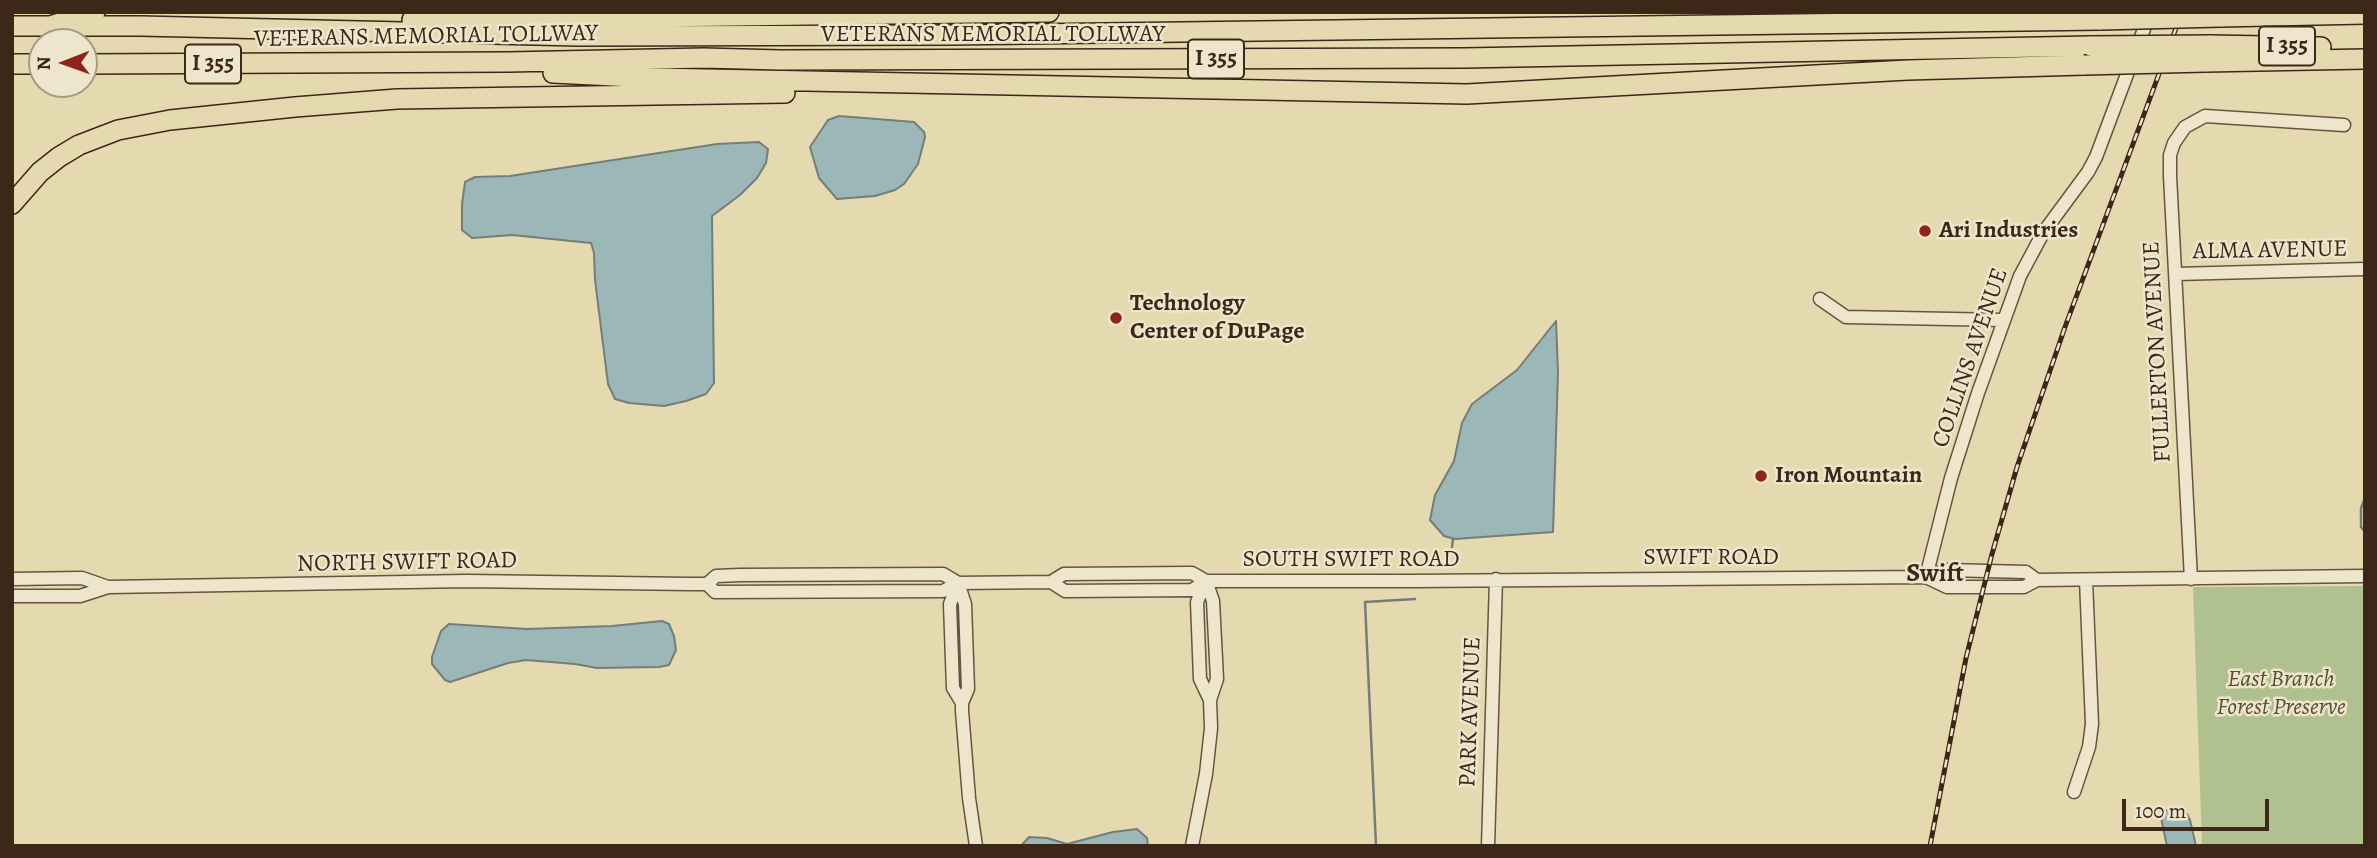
<!DOCTYPE html>
<html>
<head>
<meta charset="utf-8">
<style>
  body { margin:0 }
  #map { position:relative; width:2377px; height:858px; overflow:hidden; background:#e5d9b0; font-family:Alegreya,serif }
  canvas { display:block }
  .frame { position:absolute; inset:0; border:14px solid #3c2719; pointer-events:none }
  .north { position:absolute; left:28px; top:28px; width:70px; height:70px; box-sizing:border-box; background:#eee6cc; border:2px solid #a79a84; border-radius:50%; rotate:269deg; font-size:19px; font-weight:700; line-height:28px; text-align:center; color:#3c2719 }
  .north::after { content:''; display:block; margin:auto; width:24px; height:32px; background:#8f2418; clip-path:polygon(50% 0,100% 100%,50% 72%,0 100%) }
  .scale { position:absolute; left:2122px; top:799px; width:147px; height:32px; box-sizing:border-box; border:4px solid #3c2719; border-top:0; padding-left:9px; font-size:21px; line-height:24px; white-space:nowrap; color:#3c2719; -webkit-text-stroke:5px #eee6cc; paint-order:stroke }
</style>
</head>
<body>
<div id="map">
<canvas width="2377" height="858"></canvas>
<div class="frame"></div>
<div class="north">N</div>
<div class="scale">100 m</div>
</div>
<script>
const g = document.querySelector('canvas').getContext('2d');
g.lineJoin = 'round';
function fillPath(path, color) { g.fillStyle = color; g.fill(path, 'evenodd'); }
const toPath = rows => new Path2D(rows.map(r => 'M' + r).join(''));
function stroke(path, color, width, dash) { g.strokeStyle = color; g.lineWidth = width; g.lineCap = dash ? 'butt' : 'round'; g.setLineDash(dash || []); g.stroke(path); }
function write(font, color, halo, rows, align = 'center') {
  g.font = font + ' Alegreya,serif'; g.lineWidth = 5; g.setLineDash([]); g.textBaseline = 'middle'; g.strokeStyle = halo; g.fillStyle = color; for (const [text, x, y, turn = 0] of rows) {
    g.save(); g.translate(x, y); g.rotate((+turn || 0) * Math.PI / 180); g.textAlign = isNaN(turn) ? turn : align; if (halo) g.strokeText(text, 0, 0); g.fillText(text, 0, 0); g.restore();
  }
}
const green = toPath([
  [2365,586,2365,846,2202,846,2193,587]
]);
const water = toPath([
  [839,116,914,122,924,132,925,137,918,164,904,184,895,190,875,196,837,199,819,178,810,147,828,120,839,116],
  [759,142,768,149,766,163,757,178,740,195,712,216,714,383,706,394,686,401,664,406,629,403,615,399,608,384,595,280,594,253,591,243,512,235,472,238,462,230,462,204,465,182,475,177,510,176,717,144,759,142],
  [1556,321,1558,372,1553,532,1455,539,1444,536,1430,520,1435,495,1454,461,1462,423,1472,404,1517,370,1556,321],
  [662,621,669,624,674,636,676,650,669,665,659,667,597,668,575,664,526,660,508,663,450,682,445,680,432,664,432,657,441,631,449,624,527,629,612,626,662,621],
  [2168,810,2187,814,2190,820,2196,846,2167,846,2161,818,2163,811,2168,810],
  [1137,829,1147,838,1148,846,1021,846,1029,837,1047,838,1067,844,1113,832,1137,829]
]);
const stream = toPath([
  [2365,498,2361,508,2361,527,2365,532],
  [1452,547,1453,539],
  [1376,846,1365,602,1415,599]
]);
const minor = toPath([
  [2176,274,2365,269],
  [1820,299,1846,317,2004,320],
  [1926,577,1951,478,1978,393,2020,276,2043,233,2088,172,2096,157,2150,13],
  [1926,577,1947,587,2024,587,2037,580,2365,576],
  [12,579,82,578,108,587,467,581,690,584,707,584,715,592,943,591,958,583,1051,582,1064,574,1192,573,1206,581,1413,581,1926,577,1948,570,2026,572,2037,580],
  [2191,579,2170,176,2170,155,2174,143,2185,127,2205,116,2344,125],
  [1051,582,1065,591,1192,590,1206,581],
  [1205,582,1197,602,1200,679,1210,700],
  [958,583,965,604,968,689,962,703,962,711,969,798,976,846],
  [958,583,950,604,953,688,962,703],
  [707,584,716,576,740,575,943,574,958,583],
  [12,596,80,596,108,587],
  [2074,792,2089,747,2092,724,2086,580],
  [1192,846,1206,774,1211,728,1210,700,1217,679,1213,601,1206,581],
  [1488,846,1496,579]
]);
const highway = toPath([
  [2220,17,2365,14],
  [412,20,1049,12],
  [12,26,50,26,95,12],
  [50,26,141,26,579,36,952,35,2101,20],
  [2210,45,2321,47],
  [2205,62,2365,59],
  [12,64,42,64],
  [84,64,508,62,704,58,780,60,1465,58,2091,46],
  [553,73,654,78,1467,94,1908,70,2084,65],
  [12,204,40,172,59,157,79,145,118,130,170,120,295,107,397,99,785,93]
]);
const rail = toPath([
  [1930,846,1966,658,1992,554,2017,467,2065,327,2182,12]
]);
const highwayBridge = toPath([
  [2101,20,2220,17],
  [2091,46,2210,45],
  [2084,65,2205,62]
]);
const markers = [
  [1925,231,7,"#8f2418"],
  [1116,318,7,"#8f2418"],
  [1761,476,7,"#8f2418"]
];
const shields = [
  [2287,46,56],
  [1216,59,56],
  [213,64,56]
];
const shieldNames = [
  ["I 355",2287,46],
  ["I 355",1216,59],
  ["I 355",213,64]
];
const streetNames = [
  ["VETERANS MEMORIAL TOLLWAY",993,35],
  ["VETERANS MEMORIAL TOLLWAY",426,37,-1],
  ["ALMA AVENUE",2270,251,-1],
  ["FULLERTON AVENUE",2158,352,-93],
  ["COLLINS AVENUE",1971,358,-71],
  ["SWIFT ROAD",1711,558],
  ["SOUTH SWIFT ROAD",1351,560],
  ["NORTH SWIFT ROAD",407,563,-1],
  ["PARK AVENUE",1471,712,-88]
];
const poiNames = [
  ["Ari Industries",1939,231],
  ["Technology",1130,304],
  ["Center of DuPage",1130,332],
  ["Iron Mountain",1775,476]
];
const parkNames = [
  ["East Branch",2281,680],
  ["Forest Preserve",2281,708]
];
const neighbourhoodNames = [
  ["Swift",1935,575]
];
fillPath(green, '#b0c08e');
fillPath(water, '#9cb7b8');
stroke(water, '#767d78', 2);
stroke(stream, '#767d78', 2.5);
stroke(minor, '#66543f', 15);
stroke(highway, '#3c2719', 22);
stroke(minor, '#eee6cc', 12);
stroke(highway, '#e5d9b0', 19);
stroke(rail, '#3c2719', 5);
stroke(rail, '#eee6cc', 2.5, [8]);
stroke(highwayBridge, '#3c2719', 22, []);
stroke(highwayBridge, '#e5d9b0', 19);
for (const [x, y, r, color] of markers) { const dot = new Path2D(); dot.arc(x, y, r, 0, 2 * Math.PI); g.fillStyle = color; g.fill(dot); stroke(dot, '#eee6cc', 2.5); }
for (const [x, y, w] of shields) { const box = new Path2D(); box.roundRect(x - w / 2, y - 19.5, w, 39, 5); g.fillStyle = '#eee6cc'; g.fill(box); stroke(box, '#3c2719', 2); }
write('bold 23px', '#3c2719', null, shieldNames);
write('24px', '#3c2719', '#eee6cc', streetNames);
write('bold 24px', '#3c2719', '#eee6cc', poiNames, 'left');
write('italic 24px', '#594d36', '#eee6cc', parkNames);
write('bold 26px', '#3c2719', '#eee6cc', neighbourhoodNames);
</script>
</body>
</html>
